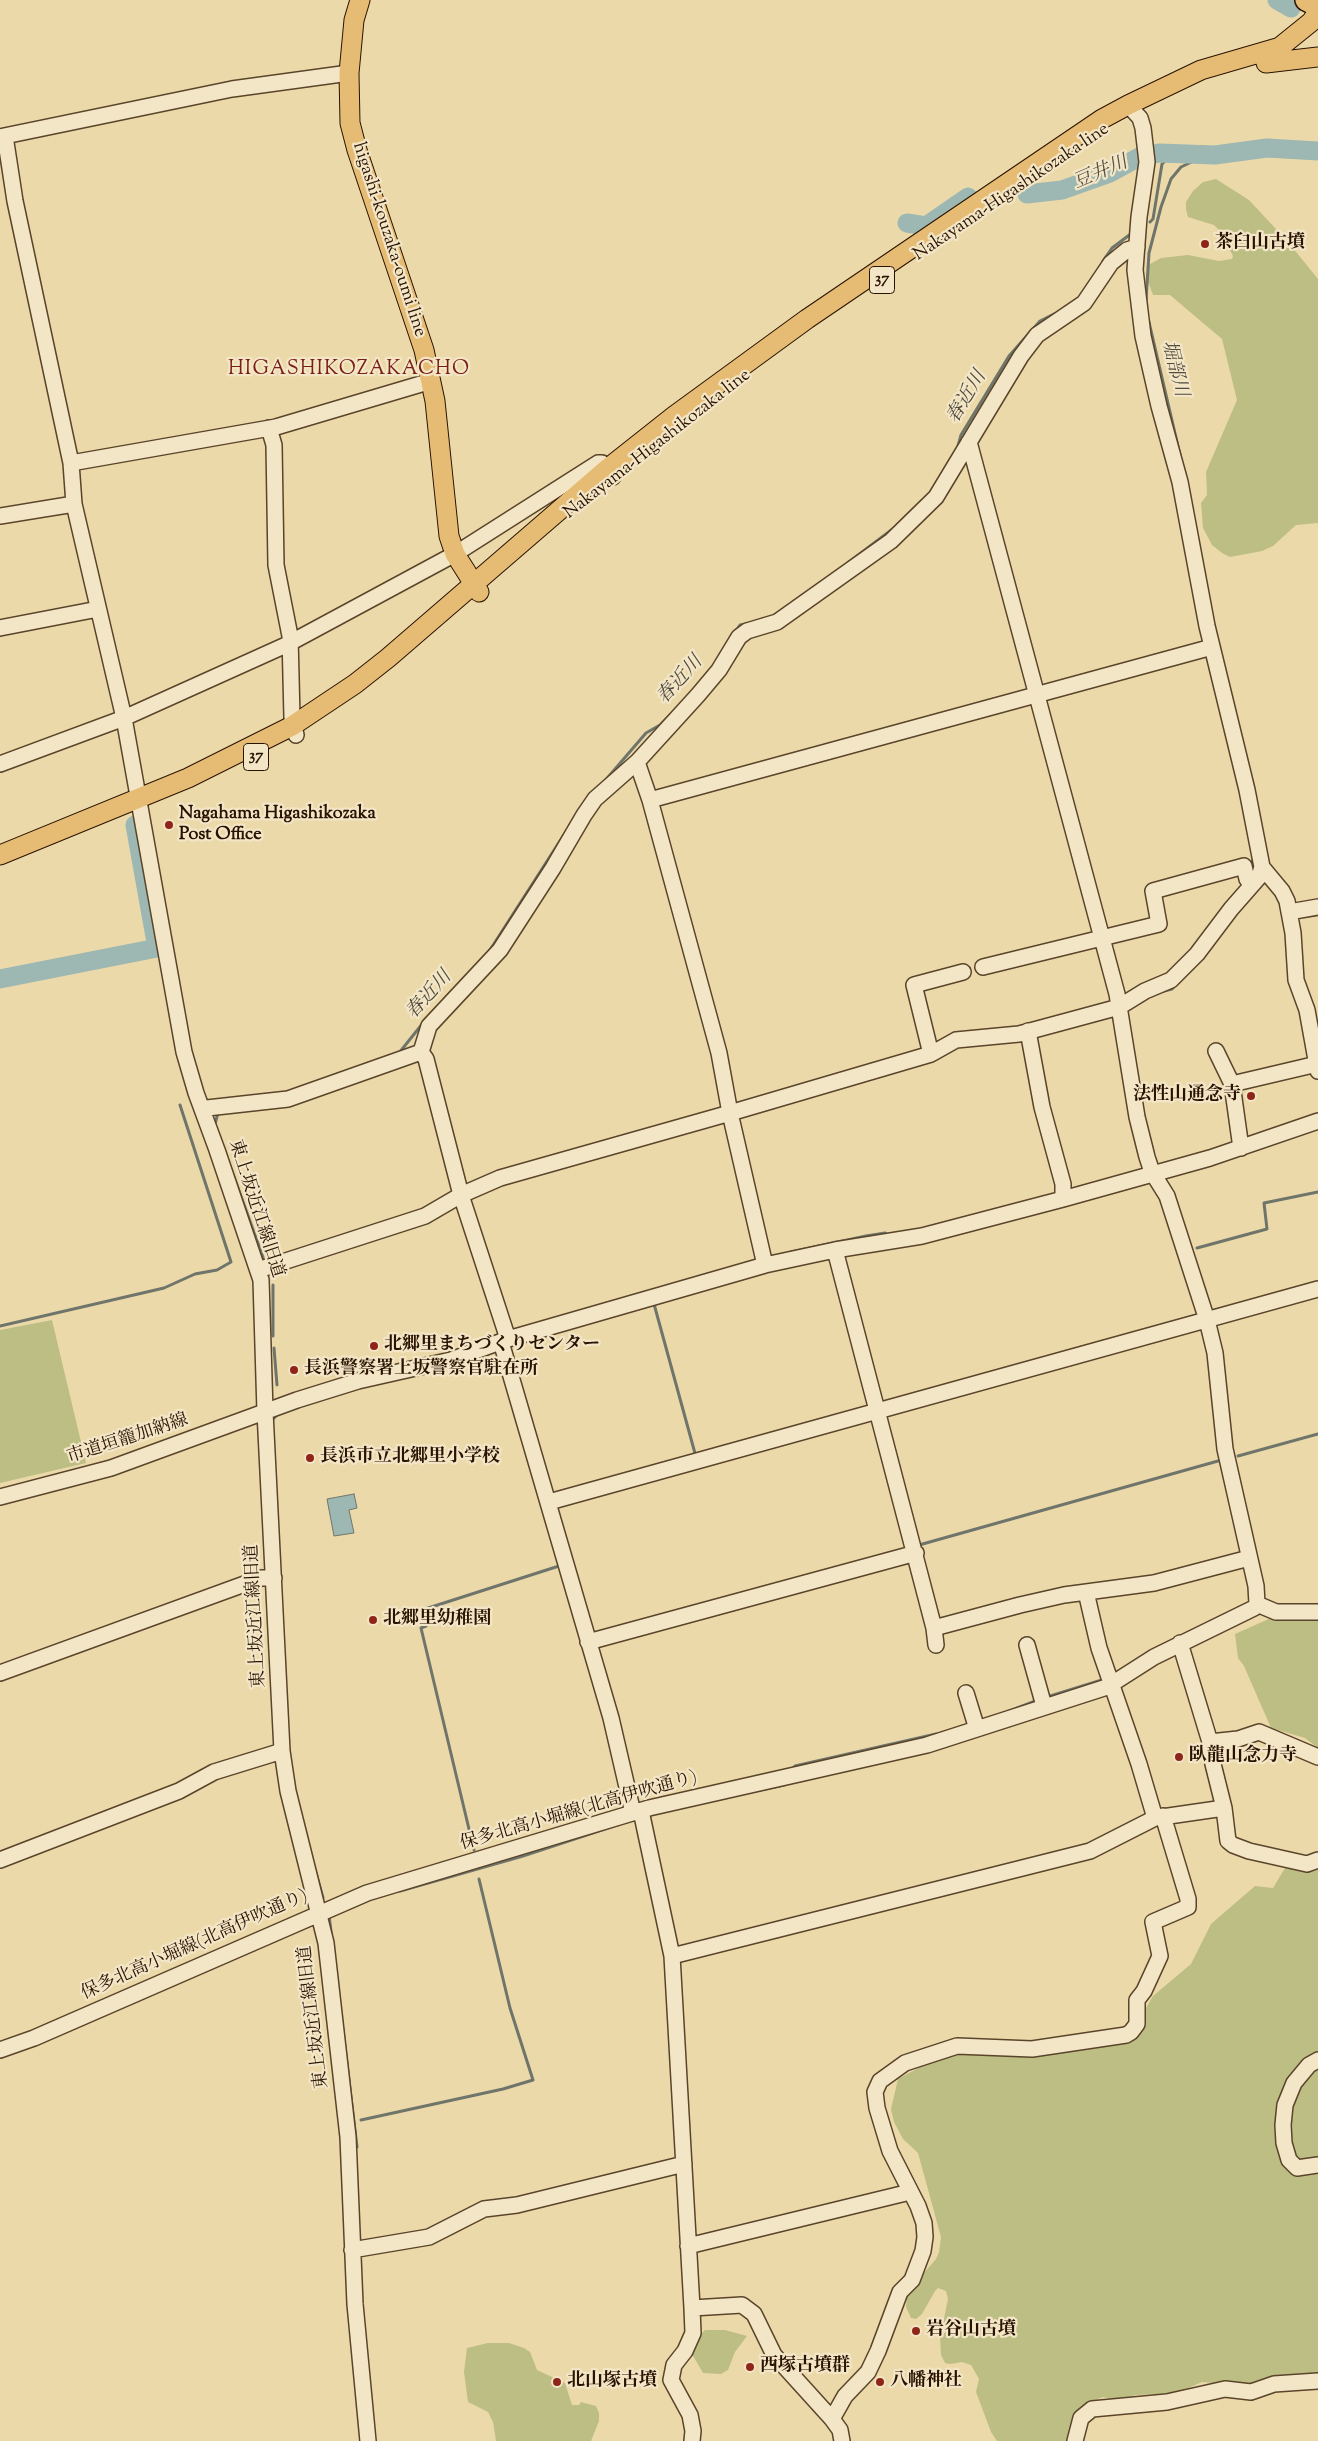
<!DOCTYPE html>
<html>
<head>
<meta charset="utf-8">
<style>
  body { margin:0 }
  canvas { display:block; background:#ecd9a9 }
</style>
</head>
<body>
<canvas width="1318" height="2441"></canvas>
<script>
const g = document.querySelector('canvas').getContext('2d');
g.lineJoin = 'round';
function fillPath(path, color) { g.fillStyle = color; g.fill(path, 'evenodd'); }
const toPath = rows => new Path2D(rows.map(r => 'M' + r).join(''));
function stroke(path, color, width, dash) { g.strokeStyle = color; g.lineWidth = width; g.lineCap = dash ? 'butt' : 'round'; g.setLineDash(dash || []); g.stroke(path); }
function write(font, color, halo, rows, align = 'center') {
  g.font = font + ' "Sorts Mill Goudy","Noto Serif JP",serif'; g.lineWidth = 4.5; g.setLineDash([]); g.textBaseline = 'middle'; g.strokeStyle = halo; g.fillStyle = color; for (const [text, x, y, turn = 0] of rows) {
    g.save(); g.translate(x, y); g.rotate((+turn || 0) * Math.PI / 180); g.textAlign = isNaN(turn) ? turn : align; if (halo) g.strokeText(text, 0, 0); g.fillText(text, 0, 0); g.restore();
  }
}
const green = toPath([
  [1216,179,1249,200,1289,243,1318,279,1318,523,1296,525,1273,546,1262,551,1230,557,1222,553,1212,545,1203,528,1201,503,1207,495,1206,472,1237,400,1222,339,1170,295,1153,295,1146,276,1150,264,1161,258,1188,255,1219,261,1232,259,1233,256,1220,231,1214,225,1188,217,1186,209,1186,202,1193,191,1203,182],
  [52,1320,86,1463,0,1483,0,1330],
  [1318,1616,1318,1748,1305,1738,1271,1728,1244,1666,1238,1658,1235,1634,1271,1618],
  [1285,1868,1311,1872,1318,1869,1318,2379,1247,2386,1202,2382,1177,2393,1136,2395,1117,2400,1103,2397,1084,2405,1076,2416,1069,2441,997,2441,991,2432,976,2392,979,2379,971,2365,962,2362,950,2364,945,2363,941,2355,940,2338,948,2299,946,2291,938,2288,935,2291,922,2314,916,2319,911,2318,906,2307,907,2295,916,2282,936,2259,939,2252,941,2237,918,2153,903,2139,894,2122,891,2109,898,2079,931,2061,954,2054,1127,2040,1138,2036,1143,2027,1146,2008,1153,1996,1191,1964,1211,1924,1255,1886,1273,1888],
  [705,2330,725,2330,747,2336,735,2352,728,2370,721,2374,703,2373,692,2354,696,2339],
  [488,2343,509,2343,524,2348,530,2352,537,2370,565,2383,572,2405,579,2405,581,2402,596,2406,599,2413,599,2421,591,2441,496,2441,493,2422,488,2412,468,2402,464,2372,467,2348]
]);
const water = toPath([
  [354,1494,357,1508,349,1510,354,1533,334,1536,327,1499,354,1494]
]);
const stream = toPath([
  [1150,222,1153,219,1162,164,1174,153],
  [1103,261,1112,248,1132,233],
  [1146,301,1149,253,1161,207,1171,179,1181,167,1200,158,1201,153],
  [1149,322,1181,459],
  [957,450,961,435,1009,356,1040,321,1054,314],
  [902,520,926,497],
  [849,562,894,528],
  [735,632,740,625,746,624],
  [603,783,646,733,660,725,670,715],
  [1252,873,1253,859],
  [490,950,585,802],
  [1160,992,1172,989,1176,984],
  [399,1053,423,1023],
  [215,1124,218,1113],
  [229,1163,265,1263],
  [1197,1248,1267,1229,1264,1203,1318,1192],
  [791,1252,866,1236,885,1233,889,1236],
  [273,1285,273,1336],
  [654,1304,696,1457],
  [0,1326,164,1288,195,1274,217,1270,231,1262,180,1105],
  [274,1348,277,1385],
  [271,1421,276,1416],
  [1238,1456,1318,1434],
  [919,1545,1218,1461],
  [1047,1697,1105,1679],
  [1007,1712,1038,1700],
  [792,1769,795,1766,936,1734],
  [765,1789,784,1785],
  [474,1850,421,1628,426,1626,422,1610,559,1566],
  [316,1873,323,1898],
  [400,1891,523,1856,620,1824],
  [329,1915,357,2147],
  [361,2120,503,2089,533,2080,510,2008,479,1879]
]);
const river = toPath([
  [1277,0,1291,8],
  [1027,194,1062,190,1110,173,1141,156,1159,153,1215,155,1267,148,1318,151],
  [907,223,926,226,968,197],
  [0,979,157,948,135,825]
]);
const minor = toPath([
  [5,136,15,201,71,463,74,504,124,718,184,1052,196,1093,217,1150,261,1280,265,1412,282,1751,288,1791,326,1943,348,2137,355,2304,368,2441],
  [0,137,232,89,349,73],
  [269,428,274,445,276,565,290,636,292,718,296,735],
  [969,442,1117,994,1137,1117,1147,1157,1152,1172,1167,1196,1207,1320,1215,1353,1225,1449,1256,1586,1257,1604],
  [71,463,276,427,431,381],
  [0,516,74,504],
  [0,628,98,609],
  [0,764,124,718,286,645,455,554,598,463,602,463,613,477],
  [650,800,1212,647],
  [1262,867,1282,891,1287,901,1293,933,1296,980,1307,1010,1318,1071],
  [1289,912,1318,907],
  [983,967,1159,924,1153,891,1244,866,1247,879,1251,884],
  [1028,1031,1042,1107,1063,1184,1063,1199],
  [1216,1051,1232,1084,1241,1148],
  [421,1052,426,1059,461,1195,508,1339],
  [931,1054,914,985,963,972],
  [1232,1084,1317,1064],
  [203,1111,207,1108,288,1099,421,1052,429,1026,500,950,553,868,584,815,595,799,637,762,698,695,719,670,739,637,747,631,777,622,891,541,936,497,1021,356,1037,335,1084,303,1111,263,1127,250,1137,247],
  [835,1250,934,1628,1020,1605,1064,1595,1154,1583,1249,1558],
  [765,1265,730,1113,931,1054,956,1040,1019,1034,1119,1007,1145,991,1171,980,1197,954,1231,909,1259,877,1262,867,1247,790,1207,626,1180,482,1159,406,1143,336,1135,270,1139,217,1147,162,1143,128,1140,118,1128,105],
  [258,1270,425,1216,461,1195,500,1178,730,1113,719,1053,650,800,637,762],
  [501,1342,611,1718,633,1813],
  [0,1497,111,1468,297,1400,358,1381,451,1360,508,1339,765,1265,835,1250,922,1236,1063,1199,1210,1158,1318,1121],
  [549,1502,1318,1289],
  [1086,1592,1099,1648,1139,1764,1155,1818],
  [1257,1604,1276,1612,1318,1612],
  [934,1628,936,1645],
  [588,1642,916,1553],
  [1027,1645,1044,1706],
  [0,1673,261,1578,274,1578],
  [966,1693,977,1729],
  [1210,1742,1238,1739,1259,1732,1318,1757],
  [1224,1808,1228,1841,1233,1845,1249,1851,1307,1864,1318,1860],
  [641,1811,672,1956,692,2308],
  [0,1860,179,1791,214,1772,282,1751],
  [672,1956,1090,1851,1155,1818,1224,1808,1213,1764,1210,1742,1180,1643],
  [0,2050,34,2038,367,1893,649,1808,927,1745,1107,1687,1154,1657,1254,1608,1257,1604],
  [1318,2060,1309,2065,1294,2083,1285,2105,1283,2125,1284,2143,1289,2160,1297,2168,1318,2165],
  [688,2246,910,2192],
  [352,2250,429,2237,484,2209,517,2205,684,2164],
  [692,2441,693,2431,690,2415,671,2380,674,2365,685,2351,693,2333,692,2308,742,2305,754,2314,774,2355,832,2419],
  [842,2441,840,2430,832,2419,845,2396,868,2372,878,2351,900,2292,912,2280,923,2251,925,2237,924,2223,918,2206,890,2151,877,2108,875,2092,880,2081,905,2063,957,2046,1032,2049,1126,2035,1131,2032,1137,2024,1137,2000,1144,1991,1160,1956,1153,1922,1188,1907,1188,1899,1163,1816],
  [1075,2441,1081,2418,1092,2409,1167,2402,1225,2389,1251,2392,1274,2384,1318,2381]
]);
const major = toPath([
  [360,0,354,20,349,73,350,123,357,150,424,350,435,401,449,536,455,554,479,592],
  [1266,63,1318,57],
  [0,855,188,778,292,726,355,684,388,658,607,469,674,416,807,319,1102,119,1128,105,1201,70,1280,47,1311,22,1318,12]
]);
const highway = toPath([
  [1306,0,1318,6]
]);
const markers = [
  [1205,244,5,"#8f2418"],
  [169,825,5,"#8f2418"],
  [1251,1096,5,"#8f2418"],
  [374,1346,5,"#8f2418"],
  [294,1370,5,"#8f2418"],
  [310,1458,5,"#8f2418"],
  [373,1620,5,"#8f2418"],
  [1179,1757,5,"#8f2418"],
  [916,2331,5,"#8f2418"],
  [750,2367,5,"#8f2418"],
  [557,2382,5,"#8f2418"],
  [880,2382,5,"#8f2418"]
];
const shields = [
  [882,280,25],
  [256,757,25]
];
const shieldNames = [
  ["37",882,280],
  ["37",256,757]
];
const streetNames = [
  ["Nakayama-Higashikozaka line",1012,193,-34],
  ["higashi-kouzaka-oumi line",388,240,72],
  ["Nakayama-Higashikozaka line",658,445,-38],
  ["東上坂近江線旧道",255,1209,72],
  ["市道垣籠加納線",128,1440,-18],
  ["東上坂近江線旧道",257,1616,-93],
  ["保多北高小堀線(北高伊吹通り)",579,1812,-16],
  ["保多北高小堀線(北高伊吹通り)",195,1946,-24],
  ["東上坂近江線旧道",315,2017,-97]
];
const poiNames = [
  ["茶臼山古墳",1215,244],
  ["Nagahama Higashikozaka",179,815],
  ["Post Office",179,836],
  ["法性山通念寺",1241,1096,"right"],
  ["北郷里まちづくりセンター",384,1346],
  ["長浜警察署上坂警察官駐在所",304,1370],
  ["長浜市立北郷里小学校",320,1458],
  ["北郷里幼稚園",383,1620],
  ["臥龍山念力寺",1189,1757],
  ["岩谷山古墳",926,2331],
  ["西塚古墳群",760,2367],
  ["北山塚古墳",567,2382],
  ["八幡神社",890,2382]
];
const waterNames = [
  ["豆井川",1101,174,-23],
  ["堀部川",1173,369,76],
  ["春近川",968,398,-59],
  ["春近川",681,681,-48],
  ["春近川",430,996,-48]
];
const quarterNames = [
  ["HIGASHIKOZAKACHO",349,371]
];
fillPath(green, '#bdbe84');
fillPath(water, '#9db7b3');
stroke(water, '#6f756b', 1);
stroke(stream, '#6f756b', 3);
stroke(river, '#9db7b3', 19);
stroke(minor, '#5a442a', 18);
stroke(major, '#291200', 21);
stroke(highway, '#291200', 24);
stroke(minor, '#f3e6c7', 15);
stroke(major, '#e6bc74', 19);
stroke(highway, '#e6bc74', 21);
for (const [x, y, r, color] of markers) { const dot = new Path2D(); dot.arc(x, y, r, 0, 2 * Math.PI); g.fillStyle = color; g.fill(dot); stroke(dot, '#f3e6c7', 2); }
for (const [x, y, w] of shields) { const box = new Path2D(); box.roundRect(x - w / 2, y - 13.5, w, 27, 4); g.fillStyle = '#f3e6c7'; g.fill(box); stroke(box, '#291200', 1); }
write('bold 16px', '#291200', null, shieldNames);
write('18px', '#291200', '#f3e6c7', streetNames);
write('bold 18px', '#291200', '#f3e6c7', poiNames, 'left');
write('italic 19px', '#524c3f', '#f3e6c7', waterNames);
g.letterSpacing = '1px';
write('20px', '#7a1f14', '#f3e6c7', quarterNames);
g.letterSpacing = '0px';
</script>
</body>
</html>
